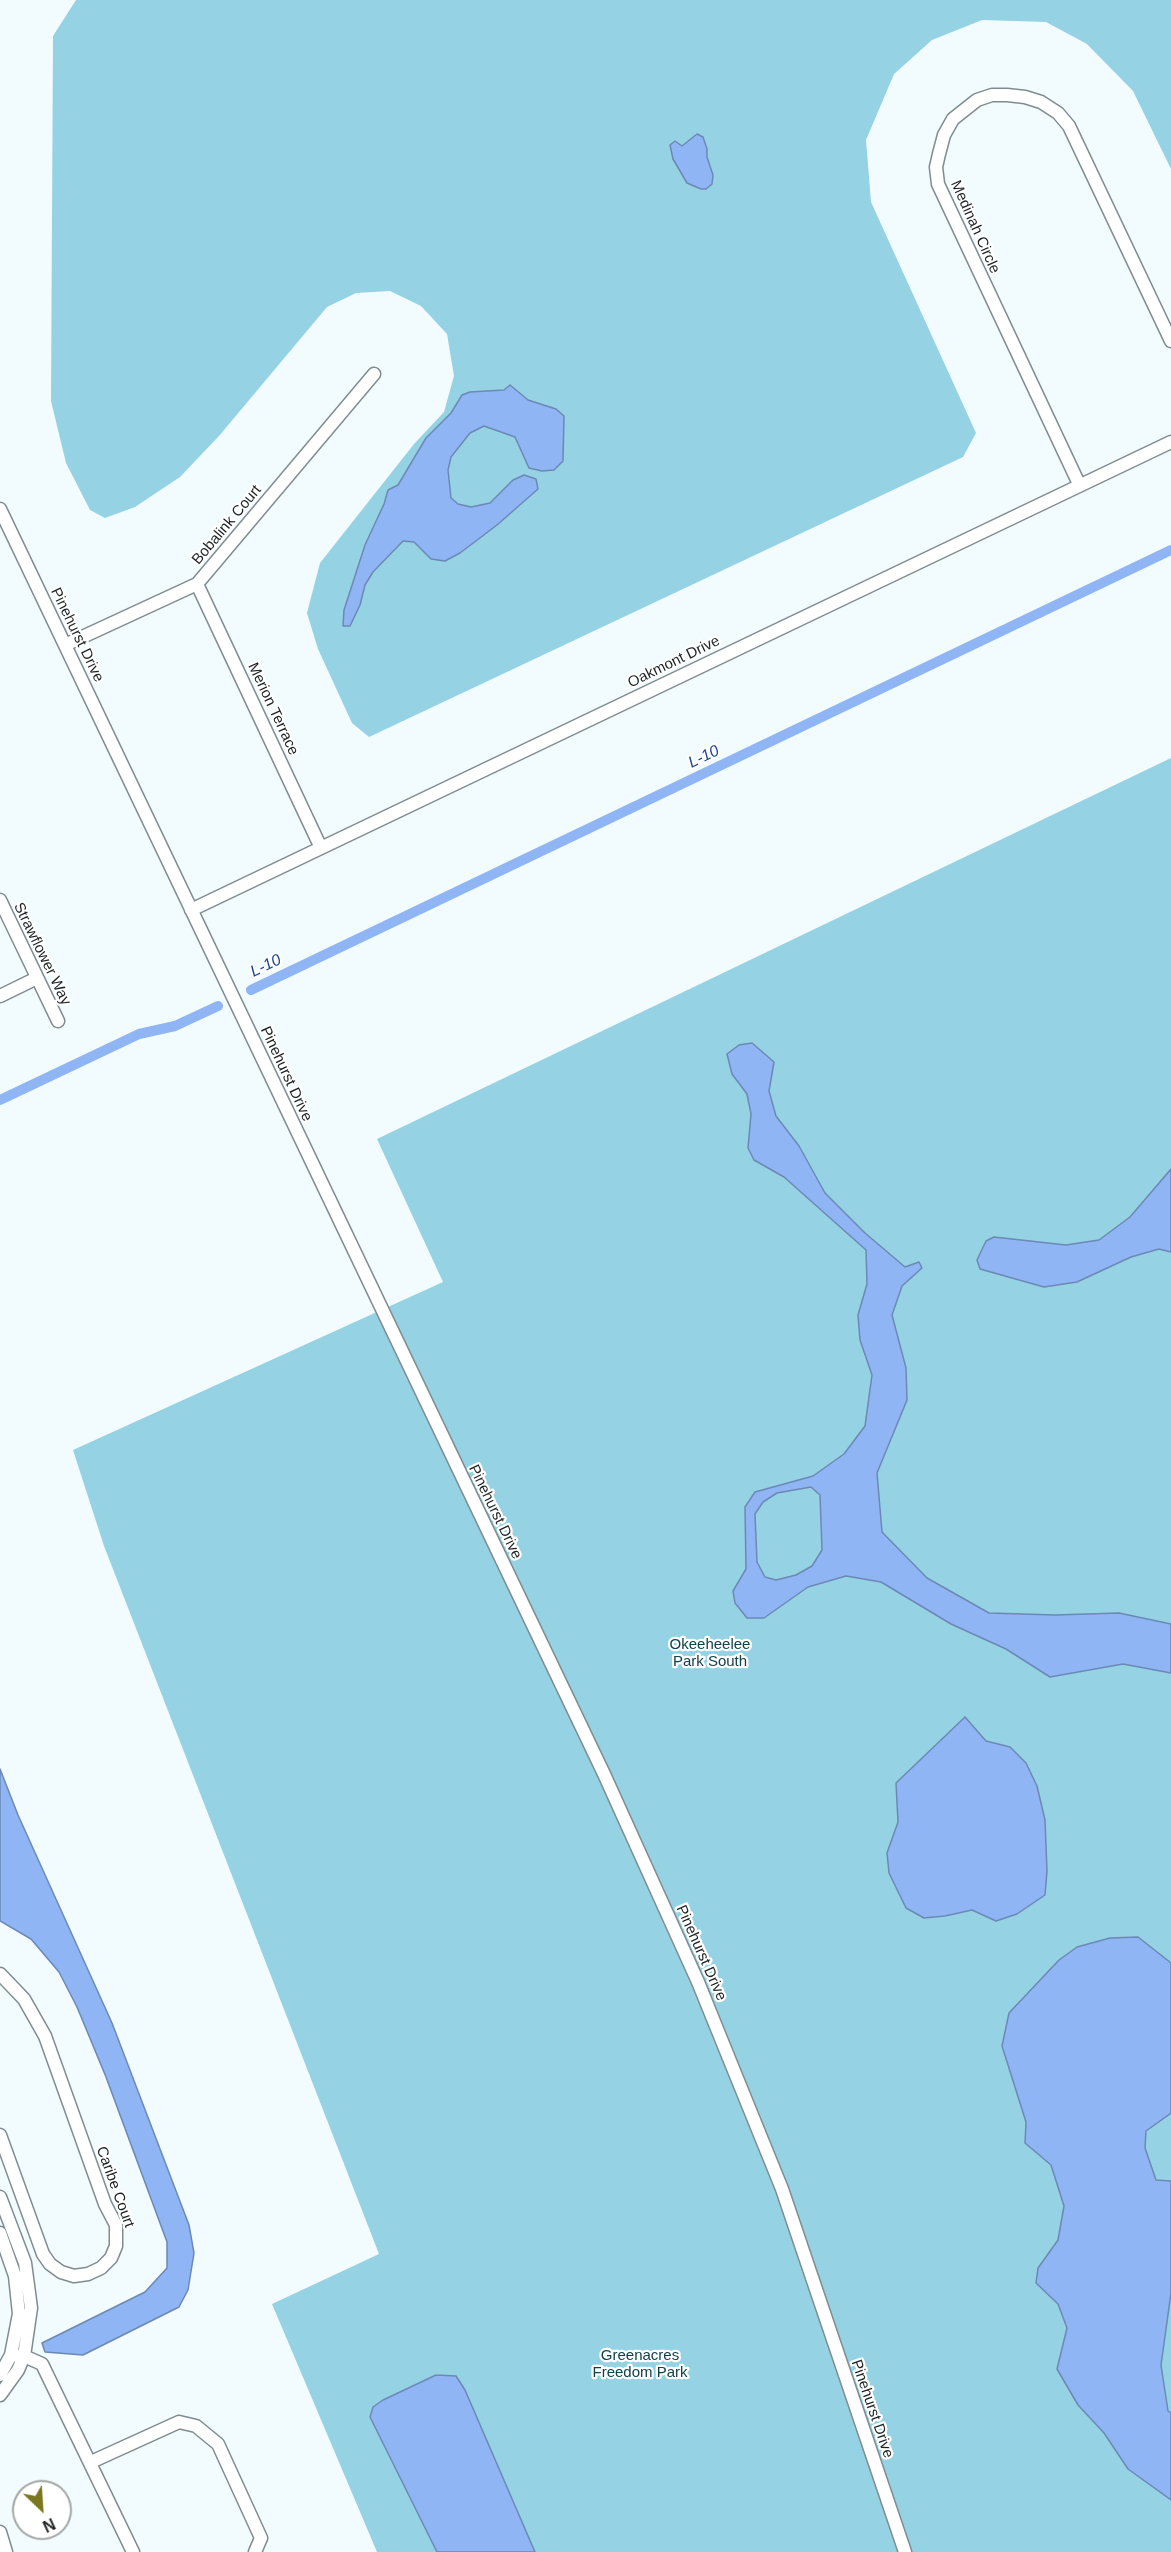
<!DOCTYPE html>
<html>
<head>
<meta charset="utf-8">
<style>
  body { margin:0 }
  #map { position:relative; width:1171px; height:2552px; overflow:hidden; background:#f2fbfe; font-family:Helvetica,sans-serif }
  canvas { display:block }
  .north { position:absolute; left:12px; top:2480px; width:60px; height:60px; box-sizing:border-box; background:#fff; border:2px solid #a4a7a7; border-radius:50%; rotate:155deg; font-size:16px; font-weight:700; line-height:24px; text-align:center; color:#1c2223 }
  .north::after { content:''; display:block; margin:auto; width:21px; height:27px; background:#7a781e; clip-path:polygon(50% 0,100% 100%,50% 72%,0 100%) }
</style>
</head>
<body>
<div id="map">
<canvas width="1171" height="2552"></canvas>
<div class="north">N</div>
</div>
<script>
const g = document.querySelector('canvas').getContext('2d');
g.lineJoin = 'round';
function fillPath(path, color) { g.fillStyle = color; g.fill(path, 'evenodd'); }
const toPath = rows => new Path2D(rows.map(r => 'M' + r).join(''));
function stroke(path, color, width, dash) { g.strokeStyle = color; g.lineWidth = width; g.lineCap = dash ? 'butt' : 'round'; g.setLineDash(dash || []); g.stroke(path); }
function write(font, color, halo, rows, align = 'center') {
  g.font = font + ' Helvetica,sans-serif'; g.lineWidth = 4.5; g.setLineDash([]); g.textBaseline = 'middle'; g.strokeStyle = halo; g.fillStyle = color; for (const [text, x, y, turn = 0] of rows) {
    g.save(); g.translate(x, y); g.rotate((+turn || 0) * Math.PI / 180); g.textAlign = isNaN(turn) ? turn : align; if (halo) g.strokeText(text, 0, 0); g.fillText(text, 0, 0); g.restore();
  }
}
const green = toPath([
  [76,0,1171,0,1171,169,1133,91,1087,44,1046,22,982,20,932,40,894,74,866,140,871,202,976,433,963,457,369,737,352,723,318,649,307,613,320,563,414,444,444,412,454,376,447,334,421,306,390,291,356,293,327,307,219,436,180,477,135,507,105,518,90,510,66,463,51,401,53,36],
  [1171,758,1171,2552,377,2552,272,2304,379,2254,104,1546,73,1450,443,1282,377,1139]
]);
const water = toPath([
  [697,134,703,137,707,149,707,157,713,175,712,184,706,189,701,189,687,183,673,159,670,145,675,141,682,146,697,134],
  [510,385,528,400,556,409,564,416,563,461,554,470,542,471,529,468,515,437,484,426,470,433,451,457,448,470,451,498,458,504,471,507,490,503,513,480,524,475,536,479,538,489,497,525,460,553,445,561,431,559,414,542,403,541,373,572,365,585,360,605,350,626,343,626,344,610,365,545,384,504,388,490,398,485,426,438,451,413,462,395,470,392,504,390,510,385],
  [752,1043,774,1062,769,1091,776,1116,799,1146,825,1193,865,1233,905,1267,919,1262,922,1268,902,1286,892,1315,906,1368,907,1400,877,1473,882,1532,927,1578,989,1613,1055,1615,1119,1613,1171,1624,1171,1673,1123,1664,1050,1677,1006,1649,951,1624,881,1582,846,1576,808,1587,764,1618,747,1618,735,1603,733,1591,746,1569,745,1507,755,1492,813,1476,844,1454,865,1426,872,1375,860,1340,858,1315,867,1284,866,1250,784,1177,754,1160,748,1148,751,1114,747,1094,732,1074,727,1054,739,1045,752,1043],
  [811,1487,820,1495,822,1550,812,1566,796,1575,776,1580,765,1577,757,1562,755,1514,763,1502,777,1493,811,1487],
  [1171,1169,1171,1252,1159,1249,1131,1257,1077,1282,1044,1287,980,1269,977,1260,986,1241,994,1237,1066,1245,1099,1240,1130,1217,1171,1169],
  [965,1717,986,1741,1010,1747,1026,1763,1037,1786,1045,1820,1047,1871,1045,1895,1017,1914,996,1921,972,1910,945,1916,924,1918,906,1908,889,1873,887,1853,898,1822,896,1783,965,1717],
  [0,1769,18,1815,112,2023,189,2225,194,2253,188,2290,179,2307,83,2355,45,2352,42,2343,145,2292,167,2268,167,2242,106,2077,77,2007,59,1972,31,1939,0,1921,0,1769],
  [1138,1937,1171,1963,1171,2113,1146,2131,1145,2148,1156,2180,1171,2181,1171,2293,1161,2365,1168,2411,1171,2413,1171,2500,1128,2469,1104,2433,1078,2405,1057,2369,1067,2328,1058,2304,1036,2283,1038,2268,1058,2240,1064,2206,1051,2165,1025,2143,1026,2122,1002,2046,1009,2013,1059,1960,1077,1947,1110,1938,1138,1937],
  [436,2375,456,2376,465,2390,535,2552,437,2552,370,2417,373,2407,383,2400,436,2375]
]);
const canal = toPath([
  [251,990,1171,550],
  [0,1100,139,1034,175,1026,218,1006]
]);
const minor = toPath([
  [1079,484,938,184,936,167,939,154,944,135,953,119,977,100,992,95,1007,95,1025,97,1041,102,1058,113,1069,126,1171,341],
  [0,509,604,1774,698,1982,782,2189,905,2552],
  [197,584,321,848],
  [65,645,197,584,374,374],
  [0,900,58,1021],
  [191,910,1171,442],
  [0,996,37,978],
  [0,1974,24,1999,45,2036,105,2204,116,2225,116,2246,111,2258,101,2268,88,2274,74,2276,61,2272,50,2264,43,2254,0,2135],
  [0,2197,25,2263,31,2308,24,2356,18,2370,0,2395],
  [0,2233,15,2276,19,2314,11,2355,0,2375],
  [11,2355,24,2356,42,2364,133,2552],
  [91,2462,179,2422,196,2426,218,2444,261,2538,255,2552],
  [0,2532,6,2552]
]);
const streetNames = [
  ["Medinah Circle",975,227,66],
  ["Bobalink Court",227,525,-50],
  ["Pinehurst Drive",77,635,64],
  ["Oakmont Drive",674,662,-26],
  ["Merion Terrace",273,709,65],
  ["Strawflower Way",42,954,64],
  ["Pinehurst Drive",286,1074,65],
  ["Pinehurst Drive",495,1512,64],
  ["Pinehurst Drive",701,1953,66],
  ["Caribe Court",115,2187,70],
  ["Pinehurst Drive",872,2409,71]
];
const parkNames = [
  ["Okeeheelee",710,1645],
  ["Park South",710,1662],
  ["Greenacres",640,2356],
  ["Freedom Park",640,2373]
];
const waterNames = [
  ["L-10",704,757,-26],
  ["L-10",266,966,-26]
];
fillPath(green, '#95d3e4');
fillPath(water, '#8fb5f4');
stroke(water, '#6c89b5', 1.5);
stroke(canal, '#8fb5f4', 10);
stroke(minor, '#7f8d91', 15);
stroke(minor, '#fff', 12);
write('15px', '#1c2223', '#fff', streetNames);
write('15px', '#12404b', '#fff', parkNames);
write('italic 16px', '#1b468f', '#fff', waterNames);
</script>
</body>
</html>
